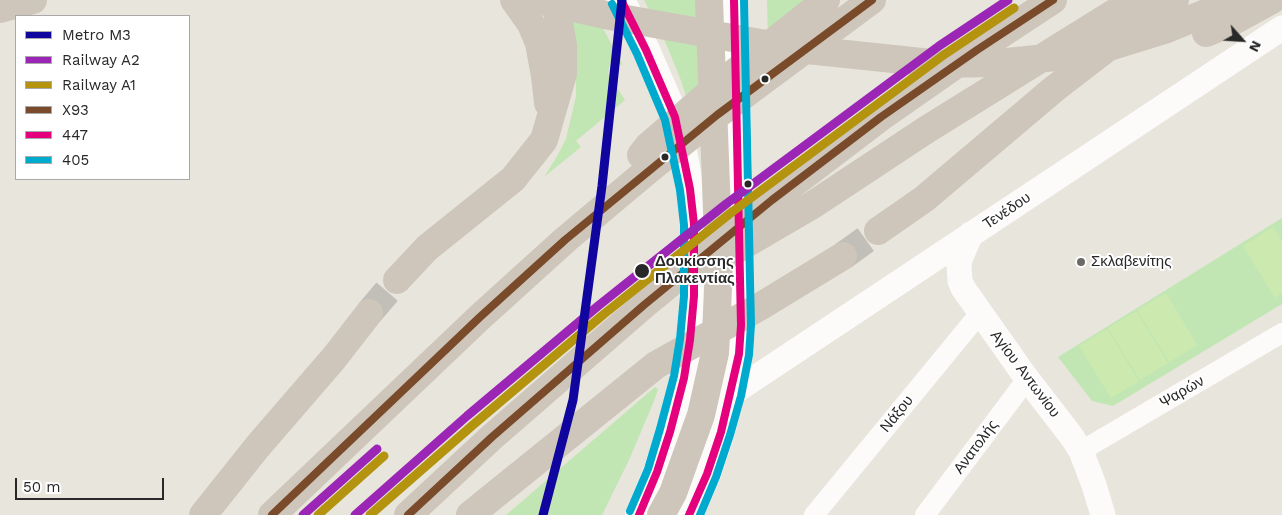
<!DOCTYPE html>
<html>
<head>
<meta charset="utf-8">
<style>
  body { margin:0 }
  #map { position:relative; width:1282px; height:515px; overflow:hidden; background:#e8e5dd; font-family:"Work Sans",sans-serif }
  canvas { display:block }
  .legend { position:absolute; left:15px; top:15px; width:175px; height:165px; box-sizing:border-box; background:#fff; border:1px solid #a9a9a9; margin:0; padding:6px 9px; list-style:none; font-size:15px; color:#282828 }
  .legend li { display:flex; align-items:center; gap:10px; height:25px }
  .legend b { width:25px; border:1px solid #a9a9a9 }
  .north { position:absolute; left:1217px; top:15px; width:50px; height:50px; -webkit-text-stroke:4px #fff; paint-order:stroke; rotate:116deg; font-size:14px; font-weight:700; line-height:20px; text-align:center; color:#282828 }
  .north::after { content:''; display:block; margin:auto; width:18px; height:22px; background:#282828; clip-path:polygon(50% 0,100% 100%,50% 72%,0 100%) }
  .scale { position:absolute; left:15px; top:478px; width:149px; height:22px; box-sizing:border-box; border:2px solid #282828; border-top:0; padding-left:6px; font-size:15px; line-height:18px; white-space:nowrap; color:#282828; -webkit-text-stroke:4px #fff; paint-order:stroke }
</style>
</head>
<body>
<div id="map">
<canvas width="1282" height="515"></canvas>
<ul class="legend">
<li><b style="height:6px;background:#10069f"></b>Metro Μ3</li>
<li><b style="height:6px;background:#9b26b6"></b>Railway A2</li>
<li><b style="height:6px;background:#b4930e"></b>Railway A1</li>
<li><b style="height:6px;background:#7a4b2a"></b>X93</li>
<li><b style="height:6px;background:#e5007d"></b>447</li>
<li><b style="height:6px;background:#00a9ce"></b>405</li>
</ul>
<div class="north">N</div>
<div class="scale">50 m</div>
</div>
<script>
const g = document.querySelector('canvas').getContext('2d');
g.lineJoin = 'round';
function fillPath(path, color) { g.fillStyle = color; g.fill(path, 'evenodd'); }
const toPath = rows => new Path2D(rows.map(r => 'M' + r).join(''));
function stroke(path, color, width, dash) { g.strokeStyle = color; g.lineWidth = width; g.lineCap = dash ? 'butt' : 'round'; g.setLineDash(dash || []); g.stroke(path); }
function write(font, color, halo, rows, align = 'center') {
  g.font = font + ' "Work Sans",sans-serif'; g.lineWidth = 4; g.setLineDash([]); g.textBaseline = 'middle'; g.strokeStyle = halo; g.fillStyle = color; for (const [text, x, y, turn = 0] of rows) {
    g.save(); g.translate(x, y); g.rotate((+turn || 0) * Math.PI / 180); g.textAlign = isNaN(turn) ? turn : align; if (halo) g.strokeText(text, 0, 0); g.fillText(text, 0, 0); g.restore();
  }
}
const green = toPath([
  [565,0,604,0,615,22,600,23,623,65,610,62,608,74,625,100,576,141,581,147,544,177,556,158,566,139,576,96,576,74],
  [644,0,704,0,712,175,680,78,667,46],
  [767,0,815,0,768,38],
  [1282,218,1282,304,1113,406,1092,401,1058,357],
  [655,387,658,389,654,401,629,460,602,515,506,515]
]);
const pitch = toPath([
  [1273,227,1282,242,1282,293,1275,298,1243,246],
  [1166,293,1197,345,1169,362,1137,310],
  [1136,311,1168,363,1140,380,1108,328],
  [1107,329,1139,381,1111,398,1079,346]
]);
const motorwayTunnel = toPath([
  [843,256,878,231],
  [369,313,397,280]
]);
const minor = toPath([
  [1081,451,1282,333],
  [814,515,980,313],
  [925,515,1027,379]
]);
const tertiary = toPath([
  [971,234,960,259,959,265,960,281,963,288,1025,376,1072,437,1081,451,1094,485,1103,515],
  [731,394,1282,28]
]);
const secondary = toPath([
  [621,0,646,50,675,117,682,146,690,189,694,224,694,296,690,340,684,378,670,432,657,472,639,515],
  [689,515,707,474,721,432,731,394,739,354,741,325,739,212,734,0]
]);
const motorway = toPath([
  [514,0,531,24,539,43,545,76,548,103],
  [538,0,610,16,788,48,941,64,998,63,1055,57,1112,46,1167,29,1220,7,1232,0],
  [0,9,33,0],
  [1206,33,1228,24,1272,0],
  [641,155,648,146,720,84,826,0],
  [878,231,924,199,1054,89,1136,26,1175,0],
  [722,258,811,206,926,130,1135,0],
  [397,280,427,248,513,179,544,140,563,74,563,45,555,0],
  [203,515,258,446,334,358,369,313],
  [272,515,480,317,565,240,652,167,717,115,872,0],
  [408,515,492,437,644,305,772,200,881,117,977,50,1053,0],
  [470,515,656,365,761,306,843,256],
  [661,515,673,493,701,415,715,353,716,336,719,264,709,0]
]);
const bus1 = toPath([
  [272,515,480,317,565,240,717,115,872,0],
  [408,515,492,437,644,305,772,200,881,117,977,50,1053,0]
]);
const bus2 = toPath([
  [621,0,646,50,675,117,690,189,694,224,694,296,690,340,684,378,670,432,657,472,639,515],
  [689,515,707,474,721,432,739,354,741,325,734,0]
]);
const bus3 = toPath([
  [612,4,637,54,665,120,680,190,684,225,684,296,680,339,674,376,660,429,648,469,630,511],
  [700,515,716,477,730,435,741,396,749,355,751,325,744,0]
]);
const rail1 = toPath([
  [303,515,377,449],
  [355,515,467,416,598,306,726,204,939,46,1008,0]
]);
const rail2 = toPath([
  [318,515,384,456],
  [370,515,474,424,604,314,732,212,945,54,1014,8]
]);
const metro1 = toPath([
  [543,515,573,400,602,186,622,0]
]);
const markers = [
  [765,79,4.5,"#282828"],
  [665,157,4.5,"#282828"],
  [748,184,4.5,"#282828"],
  [1081,262,5,"#6b6a67"],
  [642,271,8,"#282828"]
];
const streetNames = [
  ["Τενέδου",1007,211,-34],
  ["Αγίου Αντωνίου",1025,374,53],
  ["Ψαρών",1182,392,-30],
  ["Νάξου",897,414,-51],
  ["Ανατολής",976,447,-53]
];
const stopNames = [
  ["Δουκίσσης",655,262],
  ["Πλακεντίας",655,279]
];
const poiNames = [
  ["Σκλαβενίτης",1091,262]
];
fillPath(green, '#c1e6b3');
fillPath(pitch, '#cceab0');
stroke(motorwayTunnel, '#c2bfb9', 28, [28, 14]);
stroke(minor, '#fcfbfa', 20);
stroke(tertiary, '#fcfbfa', 25);
stroke(secondary, '#fcfbfa', 28);
stroke(motorway, '#cec6bb', 28);
stroke(bus1, '#7a4b2a', 8);
stroke(bus2, '#e5007d', 8);
stroke(bus3, '#00a9ce', 8);
stroke(rail1, '#9b26b6', 9);
stroke(rail2, '#b4930e', 9);
stroke(metro1, '#10069f', 9);
for (const [x, y, r, color] of markers) { const dot = new Path2D(); dot.arc(x, y, r, 0, 2 * Math.PI); g.fillStyle = color; g.fill(dot); stroke(dot, '#fff', 2); }
write('15px', '#282828', '#fff', streetNames);
write('bold 15px', '#282828', '#fff', stopNames, 'left');
write('15px', '#282828', '#fff', poiNames, 'left');
</script>
</body>
</html>
